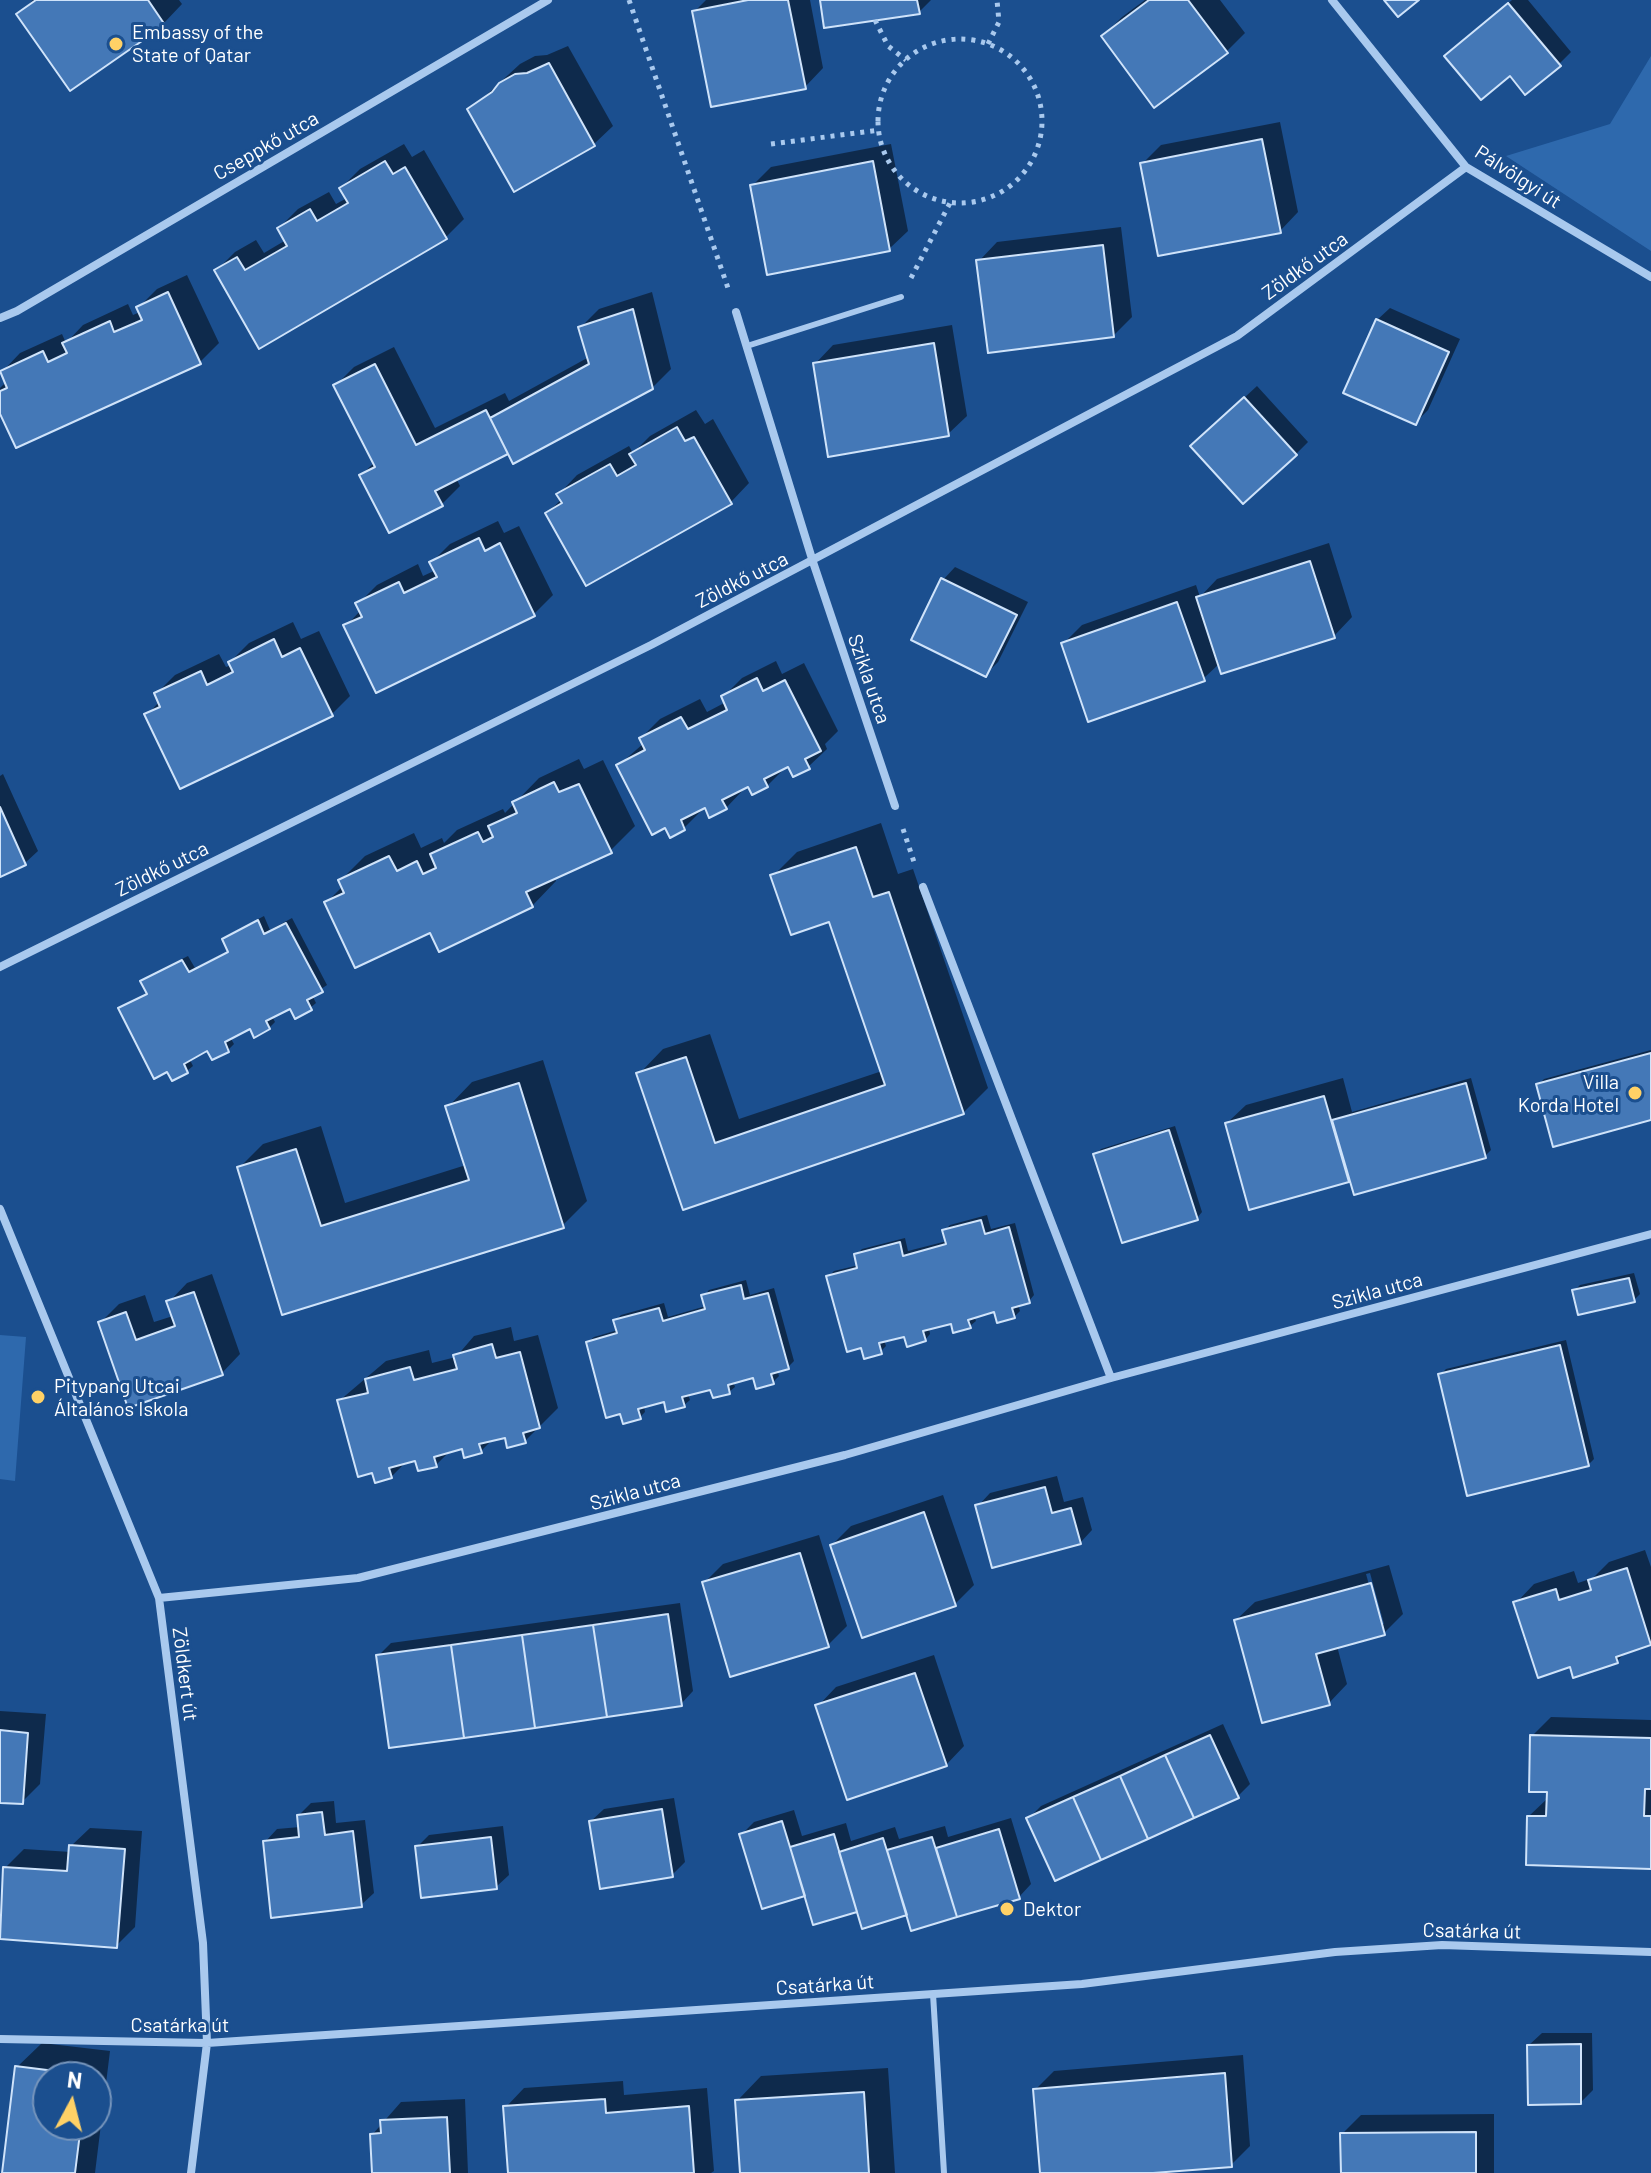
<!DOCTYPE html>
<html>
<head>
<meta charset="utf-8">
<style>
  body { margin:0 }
  #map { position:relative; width:1651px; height:2173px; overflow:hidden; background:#1b4f8f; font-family:Barlow,sans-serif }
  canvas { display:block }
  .north { position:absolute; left:32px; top:2061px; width:80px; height:80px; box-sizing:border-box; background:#1b4f8f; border:2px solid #7695bc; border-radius:50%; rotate:7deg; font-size:22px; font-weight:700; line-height:32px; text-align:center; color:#fff }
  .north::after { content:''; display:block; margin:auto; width:28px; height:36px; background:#ffd166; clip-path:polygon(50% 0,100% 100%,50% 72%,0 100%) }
</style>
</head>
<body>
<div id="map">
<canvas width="1651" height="2173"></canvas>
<div class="north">N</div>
</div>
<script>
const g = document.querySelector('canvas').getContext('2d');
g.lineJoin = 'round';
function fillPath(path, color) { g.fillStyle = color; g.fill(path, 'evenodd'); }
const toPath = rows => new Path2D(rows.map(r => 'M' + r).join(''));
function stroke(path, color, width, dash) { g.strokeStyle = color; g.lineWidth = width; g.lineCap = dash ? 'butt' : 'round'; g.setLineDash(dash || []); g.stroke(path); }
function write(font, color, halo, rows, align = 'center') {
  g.font = font + ' Barlow,sans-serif'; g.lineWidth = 6; g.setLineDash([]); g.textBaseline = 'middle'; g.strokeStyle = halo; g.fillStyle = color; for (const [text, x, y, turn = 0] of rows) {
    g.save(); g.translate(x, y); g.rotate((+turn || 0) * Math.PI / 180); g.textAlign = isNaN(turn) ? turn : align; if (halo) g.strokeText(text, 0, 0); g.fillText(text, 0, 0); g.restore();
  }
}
const green = toPath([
  [1651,56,1651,251,1506,156,1610,124],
  [0,1335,26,1337,15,1481,0,1479]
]);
const shadow = toPath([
  [33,0,179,0,182,4,164,23,71,88,19,14],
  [706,0,810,0,823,68,805,87,694,12],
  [822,0,931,0,919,12],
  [1145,0,1220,0,1245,33,1226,52,1103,36,1122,17],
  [1512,0,1528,0,1571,52,1559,64,1510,73,1446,56],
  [568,46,613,126,594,144,514,189,470,110,520,64,535,56,547,55],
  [1280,122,1298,212,1280,231,1142,164,1161,145],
  [404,144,412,157,424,150,464,219,446,237,260,346,216,271,235,252,256,240,264,253,286,240,279,228,298,209,329,192,336,204,347,198,341,188,360,169],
  [891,144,908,231,889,249,752,186,771,167],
  [1121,227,1132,317,1113,336,979,261,997,242],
  [187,275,219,343,200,362,17,445,0,409,0,388,6,382,2,372,20,353,62,334,66,343,83,325,128,304,133,315,140,312,138,308,157,289],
  [652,292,671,369,652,388,509,451,456,478,460,486,442,504,361,475,374,463,335,386,354,367,394,347,435,428,505,393,509,401,589,357,580,328,599,309],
  [1390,308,1460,339,1428,410,1415,423,1377,320],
  [952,325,967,416,948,434,815,364,833,345],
  [1257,386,1308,442,1296,454,1205,434],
  [696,410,705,424,713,419,749,483,731,502,587,583,547,513,562,499,559,494,577,475,629,446,633,453,650,436],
  [498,521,504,533,519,526,553,595,534,614,346,626,361,610,358,604,377,585,418,564,423,576,436,570,432,562,450,544],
  [1329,543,1352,617,1334,636,1220,663,1203,679,1063,644,1082,625,1196,585,1200,597,1217,579],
  [955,567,1028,602,998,662,986,674,943,580],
  [293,622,301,639,319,631,350,696,332,714,147,715,160,701,156,694,175,675,219,654,226,667,232,665,230,662,249,643],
  [776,661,782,674,804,663,838,731,825,744,827,749,808,767,789,764,767,786,749,784,743,787,744,789,726,808,706,805,702,807,703,809,684,828,670,835,619,765,644,743,641,738,660,719,700,699,707,712,726,702,723,697,742,678],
  [579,759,584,769,603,760,635,826,610,851,554,877,556,881,532,906,431,930,326,903,343,886,341,880,365,856,414,833,421,848,442,838,444,843,457,830,503,809,505,813,539,778],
  [3,774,38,851,25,863,0,875,0,776],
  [881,823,898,874,913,869,988,1088,963,1113,684,1207,639,1074,663,1049,710,1034,739,1119,882,1071,830,920,773,876,797,852],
  [264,916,270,930,292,918,327,985,312,995,316,1003,310,1008,291,1006,272,1016,275,1022,269,1028,251,1027,230,1037,234,1044,228,1050,208,1048,189,1058,193,1066,187,1071,121,1009,148,992,143,982,148,976,188,956,195,968,230,950,224,939,230,934],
  [1651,1050,1651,1118,1538,1085,1544,1079],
  [543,1060,587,1201,562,1226,283,1312,239,1168,263,1144,321,1126,345,1203,466,1165,448,1107,472,1082],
  [1343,1078,1352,1112,1471,1078,1491,1150,1485,1156,1351,1177,1347,1181,1227,1123,1246,1105],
  [1175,1126,1202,1212,1197,1218,1096,1154,1101,1149],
  [987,1215,991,1229,1015,1223,1034,1295,1029,1301,1018,1304,1020,1311,1014,1317,995,1310,974,1316,976,1321,970,1326,953,1321,929,1328,930,1334,925,1340,906,1334,884,1340,886,1346,880,1352,829,1276,834,1271,859,1265,856,1255,862,1249,905,1238,908,1251,947,1241,944,1231,950,1225],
  [1634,1273,1640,1294,1634,1300,1574,1291,1580,1285],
  [212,1274,240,1354,222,1373,130,1405,100,1323,119,1304,145,1295,154,1322,173,1316,169,1302,187,1283],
  [746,1280,750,1295,774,1288,794,1361,788,1367,777,1370,779,1376,773,1382,755,1376,733,1381,735,1387,729,1392,712,1387,688,1394,690,1400,684,1405,665,1399,644,1405,645,1412,640,1417,588,1342,594,1337,618,1330,615,1321,621,1315,664,1303,668,1317,706,1306,704,1296,709,1290],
  [511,1327,514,1341,538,1335,558,1408,525,1441,506,1435,494,1438,480,1452,463,1447,451,1450,436,1465,417,1459,406,1462,391,1477,339,1401,386,1361,429,1350,432,1363,456,1357,474,1336],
  [1566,1340,1594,1459,1588,1465,1441,1374,1446,1369],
  [1057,1476,1064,1502,1083,1497,1092,1530,1080,1543,978,1506,990,1493],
  [943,1495,974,1585,955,1604,863,1635,832,1545,851,1526],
  [819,1535,847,1626,828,1645,704,1583,723,1564],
  [1645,1550,1651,1567,1651,1643,1627,1651,1617,1661,1571,1665,1516,1603,1534,1584,1574,1571,1578,1583,1593,1578,1609,1562],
  [1389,1565,1403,1614,1384,1633,1337,1646,1347,1684,1329,1703,1236,1620,1255,1602],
  [1370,1573,1384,1624,1380,1624,1366,1574],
  [680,1603,693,1691,681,1704,378,1656,391,1643],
  [934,1655,964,1746,946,1765,818,1706,836,1687],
  [0,1711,46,1714,40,1784,22,1802,0,1801],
  [1551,1717,1651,1720,1651,1867,1529,1816,1549,1797,1532,1736],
  [1223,1724,1250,1784,1238,1796,1056,1879,1028,1819,1041,1806],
  [674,1798,685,1862,672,1875,591,1821,604,1809],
  [334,1801,336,1823,365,1820,374,1893,361,1905,265,1842,277,1829,300,1827,299,1815,311,1803],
  [794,1810,802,1836,846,1823,851,1841,895,1827,899,1839,945,1826,948,1837,1011,1818,1031,1884,1019,1897,913,1928,908,1913,858,1910,806,1894,742,1834,754,1822],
  [503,1826,509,1875,496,1887,417,1847,429,1835],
  [90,1828,142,1831,135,1927,116,1946,0,1937,5,1868,24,1849,71,1852,71,1846],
  [1542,2033,1592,2033,1593,2090,1581,2102,1529,2045],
  [42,2043,110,2051,95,2173,4,2173,17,2067],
  [48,2077,96,2077,96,2125,48,2125],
  [1243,2055,1250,2146,1231,2165,1127,2173,1042,2173,1035,2090,1054,2071],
  [888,2068,895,2173,742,2173,737,2101,761,2076],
  [623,2081,624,2095,707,2088,714,2171,711,2173,510,2173,506,2107,524,2088],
  [465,2099,468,2173,374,2173,372,2135,401,2102],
  [1494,2114,1494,2173,1343,2173,1342,2134,1361,2115]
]);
const building = toPath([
  [36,0,148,0,165,25,70,91,16,14,36,0],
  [748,0,788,0,806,89,711,107,692,11,748,0],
  [820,0,917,0,920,14,824,28,820,0],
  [1149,0,1188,0,1228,53,1154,108,1101,36,1149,0],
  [1384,0,1419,0,1398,17,1384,0],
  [1508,3,1561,66,1525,95,1510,76,1481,100,1444,56,1508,3],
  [549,63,595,146,514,192,467,109,492,92,499,83,515,74,527,73,549,63],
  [1262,139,1281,233,1158,256,1140,163,1262,139],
  [385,161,393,174,405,167,447,239,259,349,214,270,237,257,245,270,287,246,277,228,310,209,317,221,348,203,339,188,385,161],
  [873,161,890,251,767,275,750,185,873,161],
  [1103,245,1114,337,988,353,976,260,1103,245],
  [168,292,201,364,16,448,0,414,0,391,7,388,0,371,43,351,48,362,67,353,62,343,110,321,114,332,142,320,136,307,168,292],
  [633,309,653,389,513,464,490,418,589,364,578,327,633,309],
  [1376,319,1449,352,1416,425,1343,393,1376,319],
  [934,343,949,436,828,457,813,363,934,343],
  [375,364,416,445,486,410,508,454,435,491,443,506,389,533,359,475,375,467,333,385,375,364],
  [1244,397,1297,455,1243,504,1190,446,1244,397],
  [677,427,685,441,694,437,732,504,586,586,545,513,562,503,556,494,610,464,617,476,636,465,629,454,677,427],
  [479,538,485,551,500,543,535,616,376,693,343,625,362,617,355,603,399,582,404,593,437,577,429,562,479,538],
  [1310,561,1335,638,1221,674,1196,597,1310,561],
  [941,578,1017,615,986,677,911,640,941,578],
  [1177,602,1205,681,1088,722,1061,643,1177,602],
  [274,639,282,657,300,648,333,716,180,789,144,714,160,707,154,693,201,671,207,685,233,672,228,662,274,639],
  [757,678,763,691,785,680,821,751,805,759,810,769,793,777,788,767,764,779,768,787,752,795,748,787,722,800,727,809,709,818,705,808,681,820,685,830,670,838,665,828,652,835,616,765,645,750,639,738,681,717,688,729,727,710,721,696,757,678],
  [554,782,559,792,579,784,612,853,526,892,533,907,439,952,430,933,355,968,324,902,344,893,338,880,389,856,397,871,417,861,423,874,436,868,430,854,478,832,483,842,493,837,488,826,517,813,512,802,554,782],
  [0,807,26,865,0,877,0,807],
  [856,847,873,897,889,892,964,1114,683,1210,636,1073,686,1057,715,1143,885,1085,829,922,791,935,770,875,856,847],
  [258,920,264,934,286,923,323,992,307,1000,312,1010,295,1019,290,1009,266,1021,270,1029,254,1038,250,1029,225,1042,229,1052,212,1060,207,1051,184,1064,188,1073,172,1081,167,1072,154,1079,118,1008,147,994,140,981,182,960,189,972,228,952,222,939,258,920],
  [1651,1053,1651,1120,1553,1147,1536,1084,1651,1053],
  [519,1083,564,1228,282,1315,237,1167,296,1149,321,1226,469,1180,445,1106,519,1083],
  [1466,1083,1486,1158,1354,1195,1332,1120,1466,1083],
  [1324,1096,1349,1182,1249,1210,1225,1123,1324,1096],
  [1169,1130,1198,1220,1122,1243,1093,1154,1169,1130],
  [981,1220,985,1234,1009,1227,1030,1303,1012,1308,1015,1318,997,1323,994,1312,968,1320,971,1328,953,1333,951,1324,923,1331,926,1341,907,1347,904,1337,879,1343,882,1354,864,1359,861,1348,847,1352,826,1276,857,1268,854,1254,900,1242,903,1256,946,1244,942,1230,981,1220],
  [1629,1278,1635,1302,1578,1315,1572,1290,1629,1278],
  [741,1285,744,1299,768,1293,789,1369,771,1374,774,1384,756,1389,753,1378,728,1385,730,1394,713,1398,710,1390,682,1397,685,1407,666,1412,664,1402,638,1409,641,1419,623,1424,620,1414,606,1418,586,1342,617,1333,613,1320,659,1308,663,1321,705,1309,701,1295,741,1285],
  [194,1292,223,1375,128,1408,98,1322,126,1312,136,1340,175,1326,166,1301,194,1292],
  [492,1344,496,1358,520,1352,540,1428,523,1433,526,1443,507,1448,505,1438,479,1444,482,1453,464,1458,462,1449,434,1457,437,1467,418,1471,415,1461,389,1468,392,1478,375,1483,372,1473,358,1477,337,1400,368,1393,365,1379,410,1367,414,1380,457,1369,453,1355,492,1344],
  [1560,1345,1589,1466,1467,1496,1438,1374,1560,1345],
  [1045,1487,1052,1513,1071,1508,1081,1544,992,1568,975,1505,1045,1487],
  [924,1512,956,1606,862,1638,830,1545,924,1512],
  [800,1553,829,1647,730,1677,702,1582,800,1553],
  [1627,1568,1651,1645,1616,1657,1618,1663,1573,1678,1570,1667,1538,1678,1513,1602,1556,1589,1559,1600,1591,1590,1588,1580,1627,1568],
  [1371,1583,1385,1635,1316,1654,1330,1705,1262,1723,1234,1620,1371,1583],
  [668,1614,682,1706,607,1717,593,1625,668,1614],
  [593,1625,607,1717,535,1728,522,1635,593,1625],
  [522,1635,535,1728,464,1738,451,1645,522,1635],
  [451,1645,464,1738,389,1748,376,1655,451,1645],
  [915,1673,947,1766,847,1800,815,1705,915,1673],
  [0,1730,28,1733,23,1804,0,1803,0,1730],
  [1210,1735,1239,1798,1194,1818,1165,1755,1210,1735],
  [1530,1735,1651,1738,1651,1789,1645,1789,1644,1816,1651,1816,1651,1869,1526,1865,1527,1816,1546,1816,1547,1792,1529,1792,1530,1735],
  [1165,1755,1194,1818,1148,1839,1120,1776,1165,1755],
  [1120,1776,1148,1839,1101,1860,1073,1797,1120,1776],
  [1073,1797,1101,1860,1055,1881,1026,1818,1073,1797],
  [662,1809,673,1877,600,1889,589,1821,662,1809],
  [322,1812,325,1835,353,1831,362,1907,271,1918,263,1841,299,1837,297,1815,322,1812],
  [782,1821,805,1896,762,1909,739,1834,782,1821],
  [999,1829,1020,1899,957,1917,936,1848,999,1829],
  [834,1834,857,1912,813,1925,790,1847,834,1834],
  [491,1837,497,1889,421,1898,415,1846,491,1837],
  [932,1837,957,1917,911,1931,887,1850,932,1837],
  [883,1838,907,1915,862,1929,839,1852,883,1838],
  [69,1845,125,1849,117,1948,0,1939,3,1867,67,1871,69,1845],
  [1581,2044,1581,2104,1528,2105,1527,2045,1581,2044],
  [15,2066,87,2075,48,2077,48,2125,81,2125,75,2173,2,2173,15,2066],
  [1225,2073,1232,2167,1153,2173,1040,2173,1033,2089,1225,2073],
  [864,2092,869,2173,740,2173,735,2100,864,2092],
  [605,2099,606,2113,689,2106,694,2173,508,2173,503,2106,605,2099],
  [447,2117,450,2173,372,2173,370,2134,381,2133,380,2120,447,2117],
  [1476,2132,1476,2173,1341,2173,1340,2133,1476,2132]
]);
const path = toPath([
  [629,0,729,291],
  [875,20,888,46,906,60],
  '878 121a82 82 0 1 1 164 0a82 82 0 1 1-164 0Z',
  [988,44,999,22,997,0],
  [771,144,880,130],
  [911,278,951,201],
  [903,829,915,865]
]);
const lane = toPath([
  [747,346,901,297],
  [933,1994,944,2173]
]);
const street = toPath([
  [1332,0,1466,167,1651,277],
  [736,312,813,562,895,806],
  [0,318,17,311,548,0],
  [923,887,1111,1378],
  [0,967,651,645,1237,336,1466,167],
  [0,1209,159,1598,203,1943,207,2043,191,2173],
  [159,1598,358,1578,845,1455,1111,1378,1651,1234],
  [0,2039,207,2043,1082,1984,1335,1952,1442,1945,1651,1952]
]);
const markers = [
  [116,44,8,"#ffd166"],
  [1635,1093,8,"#ffd166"],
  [38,1397,8,"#ffd166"],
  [1007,1909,8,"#ffd166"]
];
const poiNames = [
  ["Embassy of the",132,32],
  ["State of Qatar",132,55],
  ["Villa",1619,1082,"right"],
  ["Korda Hotel",1619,1105,"right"],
  ["Pitypang Utcai",54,1386],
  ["Általános Iskola",54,1409],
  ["Dektor",1023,1909]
];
const streetNames = [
  ["Cseppkő utca",266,146,-30],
  ["Pálvölgyi út",1518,177,33],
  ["Zöldkő utca",1305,266,-36],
  ["Zöldkő utca",742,580,-27],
  ["Szikla utca",869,679,71],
  ["Zöldkő utca",162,869,-26],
  ["Szikla utca",1377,1291,-15],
  ["Szikla utca",635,1492,-15],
  ["Zöldkert út",185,1674,83],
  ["Csatárka út",1472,1931,1],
  ["Csatárka út",825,1985,-4],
  ["Csatárka út",180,2025]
];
fillPath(green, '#2e69ad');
fillPath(shadow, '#0007');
fillPath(building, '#4478b7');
stroke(building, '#cfe3fa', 2);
stroke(path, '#a9c9ee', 5, [4, 6]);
stroke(lane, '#a9c9ee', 6);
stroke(street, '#a9c9ee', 8);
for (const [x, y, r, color] of markers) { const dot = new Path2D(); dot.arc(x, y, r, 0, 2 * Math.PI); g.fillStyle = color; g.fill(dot); stroke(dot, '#1b4f8f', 3); }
write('20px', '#fff', '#1b4f8f', poiNames, 'left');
write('20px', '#fff', '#1b4f8f', streetNames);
</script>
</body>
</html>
